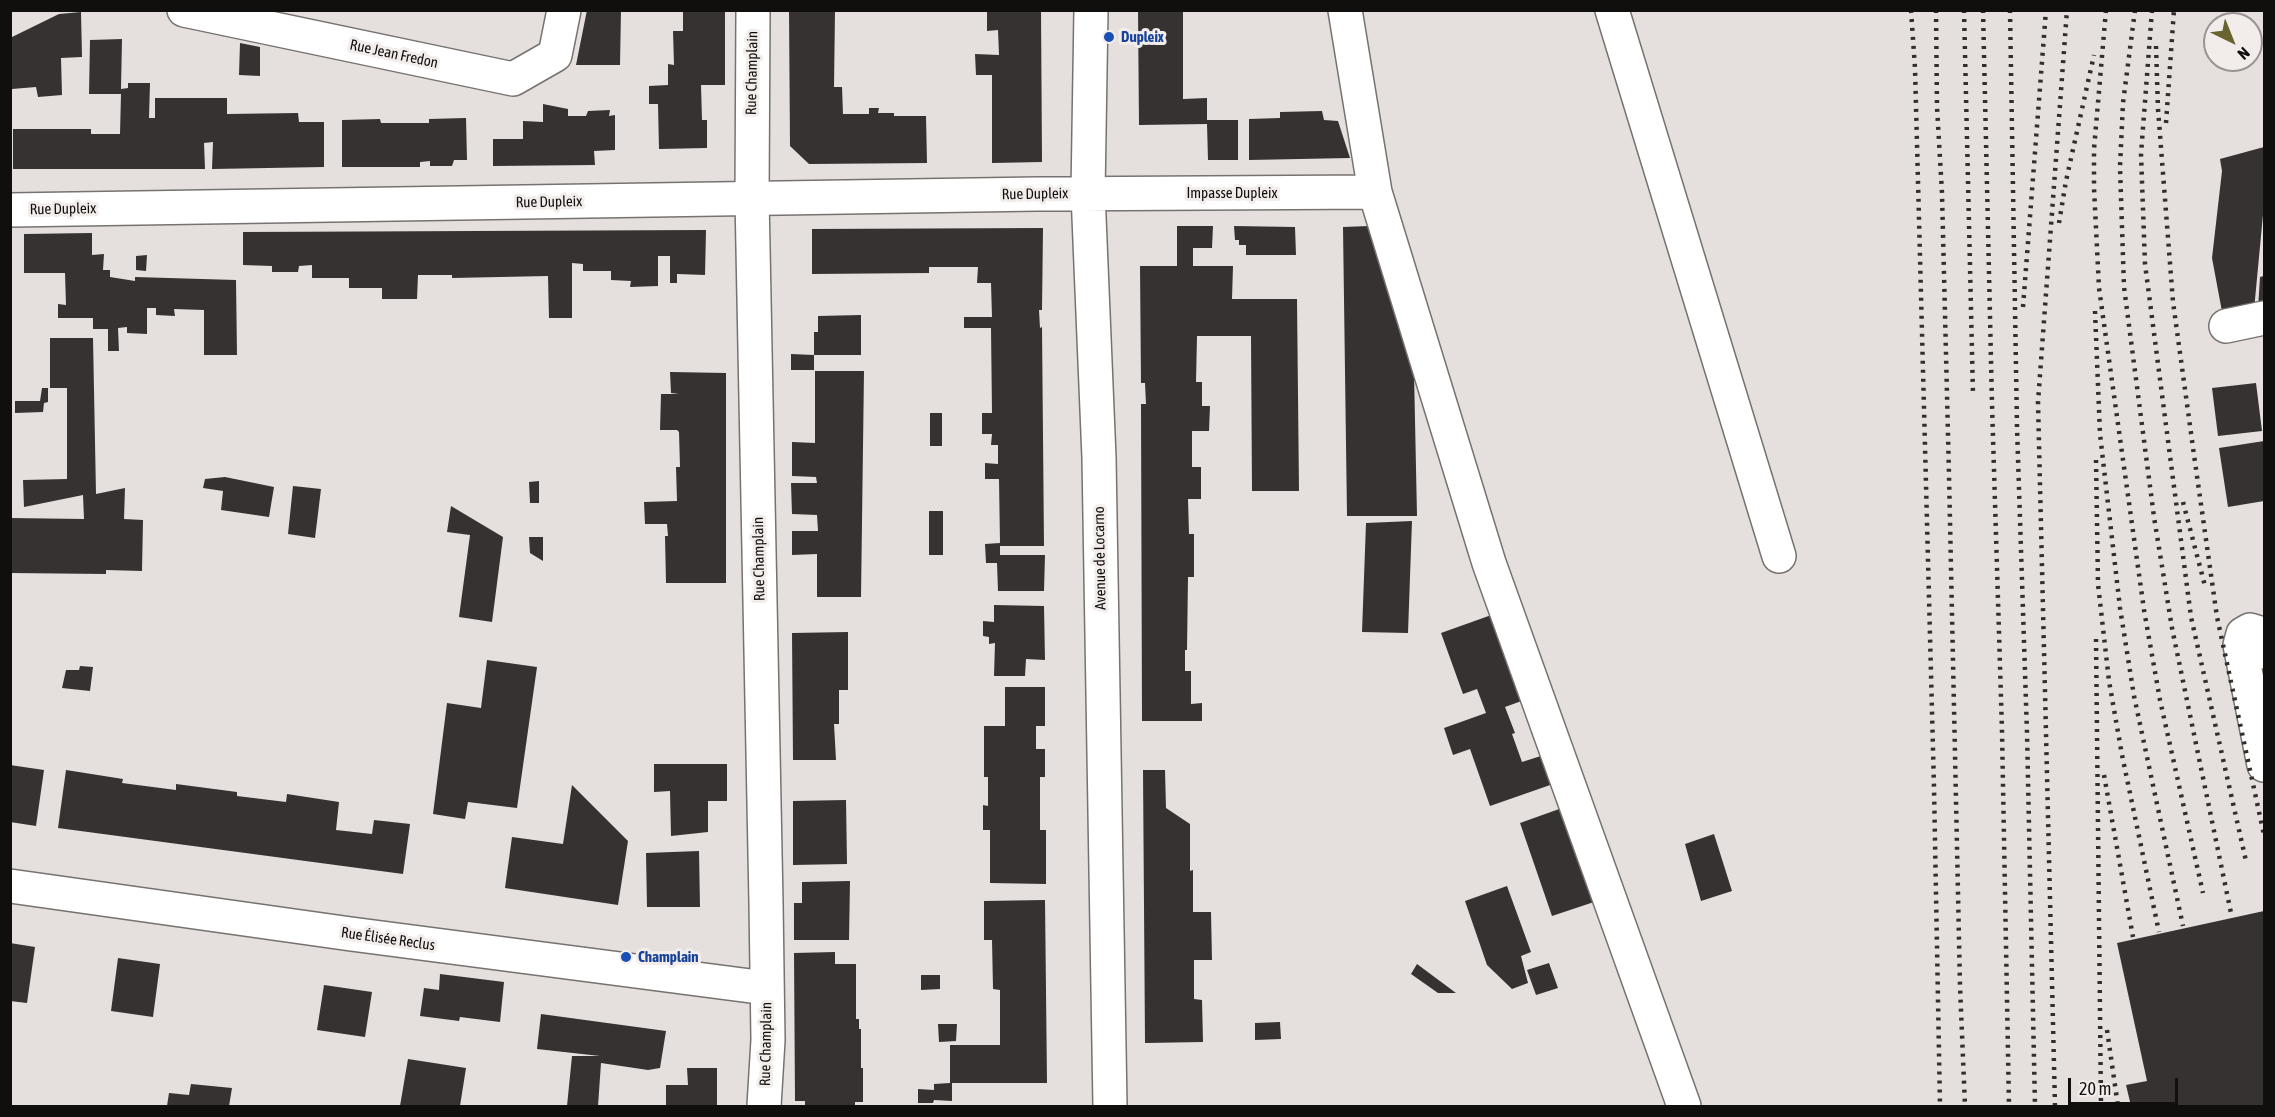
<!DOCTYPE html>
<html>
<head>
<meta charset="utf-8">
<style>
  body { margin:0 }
  #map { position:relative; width:2275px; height:1117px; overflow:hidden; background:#e5e0de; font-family:"Asap Condensed",sans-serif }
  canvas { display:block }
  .frame { position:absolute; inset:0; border:12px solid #110f0e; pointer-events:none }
  .north { position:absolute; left:2203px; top:12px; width:60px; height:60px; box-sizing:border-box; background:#f2edeb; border:2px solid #989493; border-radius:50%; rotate:137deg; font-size:16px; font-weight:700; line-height:24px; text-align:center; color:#110f0e }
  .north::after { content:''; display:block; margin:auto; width:21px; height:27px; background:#696330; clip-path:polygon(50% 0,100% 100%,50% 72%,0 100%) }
  .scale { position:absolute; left:2068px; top:1078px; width:110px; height:27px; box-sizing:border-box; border:3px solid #110f0e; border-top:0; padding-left:8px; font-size:18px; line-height:21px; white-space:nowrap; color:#110f0e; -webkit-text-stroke:4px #f2edeb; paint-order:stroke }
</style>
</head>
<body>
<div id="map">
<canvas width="2275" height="1117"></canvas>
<div class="frame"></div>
<div class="north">N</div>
<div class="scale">20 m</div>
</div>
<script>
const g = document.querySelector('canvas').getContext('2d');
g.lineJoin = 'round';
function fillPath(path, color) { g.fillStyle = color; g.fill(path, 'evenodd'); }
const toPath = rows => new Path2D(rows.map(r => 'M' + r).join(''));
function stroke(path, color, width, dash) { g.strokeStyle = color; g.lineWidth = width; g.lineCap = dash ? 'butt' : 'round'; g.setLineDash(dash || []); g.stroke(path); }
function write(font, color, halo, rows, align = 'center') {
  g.font = font + ' "Asap Condensed",sans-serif'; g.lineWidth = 6; g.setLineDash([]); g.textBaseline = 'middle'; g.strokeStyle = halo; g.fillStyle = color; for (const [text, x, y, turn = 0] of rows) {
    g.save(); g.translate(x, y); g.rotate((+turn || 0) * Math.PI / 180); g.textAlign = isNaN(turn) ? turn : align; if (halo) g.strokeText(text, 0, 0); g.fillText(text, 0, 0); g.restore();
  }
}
const building = toPath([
  [587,10,621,10,620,65,576,65],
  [683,10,725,10,725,85,701,85,702,120,707,120,707,148,659,149,658,104,649,104,649,86,668,85,668,64,674,65,673,31,683,31],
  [789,10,835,10,834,87,842,87,843,114,869,114,869,108,879,108,878,113,894,113,894,116,926,116,927,163,809,164,790,146],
  [987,10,1041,10,1042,162,992,163,992,75,976,75,975,54,999,55,998,30,987,31],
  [1138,10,1183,10,1183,99,1207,98,1207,120,1238,120,1238,160,1208,160,1207,124,1139,125],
  [81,12,82,57,61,58,62,95,38,97,36,87,12,89,10,38,59,14],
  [122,39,121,89,128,88,128,83,150,83,149,118,155,118,155,98,227,98,227,114,298,113,299,122,324,122,324,167,212,169,213,142,204,143,205,169,13,169,13,129,91,129,91,134,120,134,121,94,89,94,90,40],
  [240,43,260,47,260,76,239,75],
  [543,104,568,109,568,116,586,116,588,111,610,110,609,116,615,115,615,150,594,151,595,165,493,166,493,139,523,139,523,121,543,122],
  [1322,111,1324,120,1338,121,1350,158,1249,160,1249,119,1280,118,1280,112],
  [466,118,467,160,454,160,452,166,430,166,430,161,420,162,420,167,342,167,342,120,380,119,381,123,429,123,429,119],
  [2264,147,2264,204,2254,310,2223,317,2212,258,2222,171,2220,159],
  [1177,226,1213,226,1212,248,1193,248,1193,266,1233,266,1232,299,1297,299,1299,491,1252,491,1251,336,1197,336,1196,382,1202,382,1202,406,1210,406,1209,431,1192,431,1192,467,1201,467,1201,499,1188,499,1189,534,1194,534,1194,577,1188,577,1187,650,1185,650,1185,671,1191,671,1191,704,1202,703,1202,721,1142,721,1141,404,1146,404,1145,383,1141,383,1140,266,1177,266],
  [1234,226,1295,227,1296,255,1246,255,1246,245,1239,245,1239,240,1235,240],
  [1369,226,1414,372,1417,516,1347,516,1343,227],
  [1043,228,1042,310,1039,310,1040,328,1042,327,1044,546,1000,546,1000,555,1045,555,1044,591,998,591,997,563,986,563,985,544,1000,543,999,479,985,479,985,463,998,464,998,445,991,445,992,434,982,434,982,413,992,413,991,328,964,328,964,317,992,317,991,283,977,283,978,267,929,267,929,273,812,274,812,229],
  [706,230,705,275,677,274,677,283,670,283,670,256,658,256,658,286,630,287,631,281,611,280,611,271,583,271,583,264,572,263,572,318,549,318,548,276,452,278,452,275,418,275,417,299,382,299,382,288,349,288,349,278,312,278,312,265,299,266,298,272,272,272,272,266,243,265,243,232],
  [92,233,92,255,104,254,103,270,110,270,110,277,135,281,135,277,236,280,237,355,204,355,204,310,174,309,175,316,156,315,156,308,147,308,147,334,127,333,127,327,118,328,119,351,108,351,108,329,93,329,93,318,58,318,58,304,66,305,65,273,24,273,24,234],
  [147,255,146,271,136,270,136,256],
  [2264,276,2264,307,2258,309,2260,277],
  [861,315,861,355,814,355,814,332,818,332,818,316],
  [50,338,93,338,96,494,125,488,124,519,143,520,142,571,106,570,106,574,10,573,10,518,84,519,83,495,24,507,23,480,67,479,67,388,50,388],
  [791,354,814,355,814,370,791,370],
  [815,371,864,371,861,597,817,597,817,554,792,555,792,531,818,531,817,515,792,514,791,483,817,483,816,477,792,476,792,442,815,443],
  [670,372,726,373,726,583,666,583,665,536,668,536,667,524,645,524,644,502,677,501,676,467,680,467,679,432,677,430,660,430,661,394,679,394,671,393],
  [2256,383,2262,431,2218,436,2212,388],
  [42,388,48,388,48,402,44,403,43,412,15,413,15,401,40,401],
  [930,413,942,413,942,446,930,446],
  [2264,441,2264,501,2228,507,2219,448],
  [225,477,274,487,269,517,221,510,223,491,203,488,205,479],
  [539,481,539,503,530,503,529,482],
  [293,486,321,489,315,538,288,534],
  [451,506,503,537,492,622,459,617,470,535,447,532],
  [929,511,943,511,943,555,929,555],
  [1412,521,1408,633,1362,632,1366,523],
  [529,537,543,537,543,561,530,553],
  [994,605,1044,606,1045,660,1026,659,1025,676,994,676,995,643,989,644,989,637,983,636,983,621,994,622],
  [1497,613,1527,699,1505,707,1515,733,1512,734,1522,762,1544,755,1553,784,1490,806,1470,749,1453,755,1444,728,1486,713,1477,689,1463,694,1441,633],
  [848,632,848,690,839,690,839,724,834,724,836,760,793,760,792,633],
  [487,660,537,667,517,808,468,802,465,819,433,814,447,703,481,708],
  [80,666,93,667,90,691,62,688,66,670,79,670],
  [1005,687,1045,687,1045,726,1036,726,1036,749,1045,749,1045,777,1040,777,1040,830,1046,830,1046,884,990,883,990,830,983,830,983,805,988,806,988,777,984,777,984,726,1005,726],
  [654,764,727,764,727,801,708,801,708,832,671,836,670,791,654,792],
  [10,765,44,770,36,826,10,822],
  [66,770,123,779,122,783,176,790,176,784,237,792,237,796,286,802,287,794,339,802,336,830,372,834,374,820,410,824,403,874,58,828],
  [1143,770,1165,770,1166,808,1190,824,1190,871,1193,870,1193,912,1211,912,1212,960,1194,960,1194,999,1202,1000,1203,1042,1145,1043],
  [572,785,628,841,618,905,505,888,512,837,563,844],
  [846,800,847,864,793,865,793,801],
  [1562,808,1594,902,1552,916,1520,823],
  [1714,834,1732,891,1701,901,1685,844],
  [699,851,700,907,647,907,646,853],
  [850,881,849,940,794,940,794,903,802,903,802,882],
  [1507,886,1531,952,1521,956,1528,983,1512,989,1487,965,1465,901],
  [1045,900,1047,1083,952,1083,952,1101,934,1100,933,1103,918,1103,918,1089,934,1090,934,1084,950,1083,950,1045,1000,1045,1000,990,993,989,992,940,984,940,984,901],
  [2264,911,2264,1106,2131,1106,2126,1085,2147,1081,2117,943],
  [10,943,35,947,27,1003,10,1001],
  [835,952,835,964,856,964,856,1019,859,1019,859,1029,861,1029,861,1068,863,1068,863,1102,855,1102,855,1106,805,1106,805,1101,795,1101,794,953],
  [118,958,160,964,153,1017,111,1011],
  [1549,963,1558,988,1536,995,1527,970],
  [1417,964,1456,993,1438,993,1411,974],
  [440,974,504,982,500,1022,460,1017,459,1021,420,1016,424,988,439,990],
  [921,975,940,975,940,989,921,990],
  [324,985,372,992,365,1037,317,1030],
  [541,1014,666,1031,660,1068,648,1070,601,1063,598,1106,567,1106,572,1056,600,1056,537,1049],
  [1280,1022,1281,1039,1255,1040,1255,1023],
  [938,1024,957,1024,956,1041,939,1042],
  [408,1059,466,1068,460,1106,400,1106],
  [687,1068,717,1068,717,1106,666,1106,666,1085,688,1085],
  [191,1084,232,1088,229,1106,167,1106,169,1093,189,1095]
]);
const minor = toPath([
  [184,10,513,79,555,55,564,10],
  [753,10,752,198,766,903,768,1040,764,1106],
  [1091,10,1088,193,1099,458,1110,1106],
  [1345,10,1375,192,1489,563,1684,1106],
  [1612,10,1779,556],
  [10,210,1038,194,1375,192],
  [2226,326,2264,318],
  [2264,652,2257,632,2250,630,2243,634,2240,645,2264,765],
  [10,886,351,934,766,988]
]);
const rail = toPath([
  [1911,10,1915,68,1934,787,1940,1106],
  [1936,10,1937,107,1942,193,1949,475,1960,986,1965,1106],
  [1964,10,1973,394],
  [1983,10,1992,404,2002,731,2009,1106],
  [2010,10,2017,427,2027,733,2035,1106],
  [2106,10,2094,149,2094,188,2099,288,2144,610,2160,700,2203,893],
  [2135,10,2123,103,2120,167,2124,287,2154,517,2172,628,2231,913],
  [2152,10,2141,154,2145,264,2191,617,2246,861],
  [2156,46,2158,109,2173,302,2194,455,2217,617,2264,835],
  [2166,123,2174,10],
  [2059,223,2066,181,2094,55],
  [2023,307,2046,10],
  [2095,311,2100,434,2120,608,2134,696,2183,926],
  [2096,460,2098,584,2109,681,2122,755,2159,932],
  [2183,502,2205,586],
  [2096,639,2101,1106],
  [2104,775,2133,937],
  [2107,1030,2118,1106],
  [2055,1106,2038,402,2067,10]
]);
const markers = [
  [1109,37,6,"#1a4fb4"],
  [626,957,6,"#1a4fb4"]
];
const transitNames = [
  ["Dupleix",1121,37],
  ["Champlain",638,957]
];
const streetNames = [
  ["Rue Jean Fredon",394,54,12],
  ["Rue Champlain",752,73,-89],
  ["Impasse Dupleix",1232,193],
  ["Rue Dupleix",1035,194,-1],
  ["Rue Dupleix",549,202,-1],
  ["Rue Dupleix",63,209,-1],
  ["Avenue de Locarno",1100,558,-91],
  ["Rue Champlain",759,559,-91],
  ["Rue Élisée Reclus",388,939,8],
  ["Rue Champlain",766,1044,-89]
];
fillPath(building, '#363231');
stroke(minor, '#777270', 36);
stroke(minor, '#fff', 33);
stroke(rail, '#312f2e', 4.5, [3, 6]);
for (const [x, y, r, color] of markers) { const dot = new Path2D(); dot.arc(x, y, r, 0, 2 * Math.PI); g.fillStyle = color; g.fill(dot); stroke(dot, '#f2edeb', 2); }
write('bold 15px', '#164399', '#f2edeb', transitNames, 'left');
write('15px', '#110f0e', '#f2edeb', streetNames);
</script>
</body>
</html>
